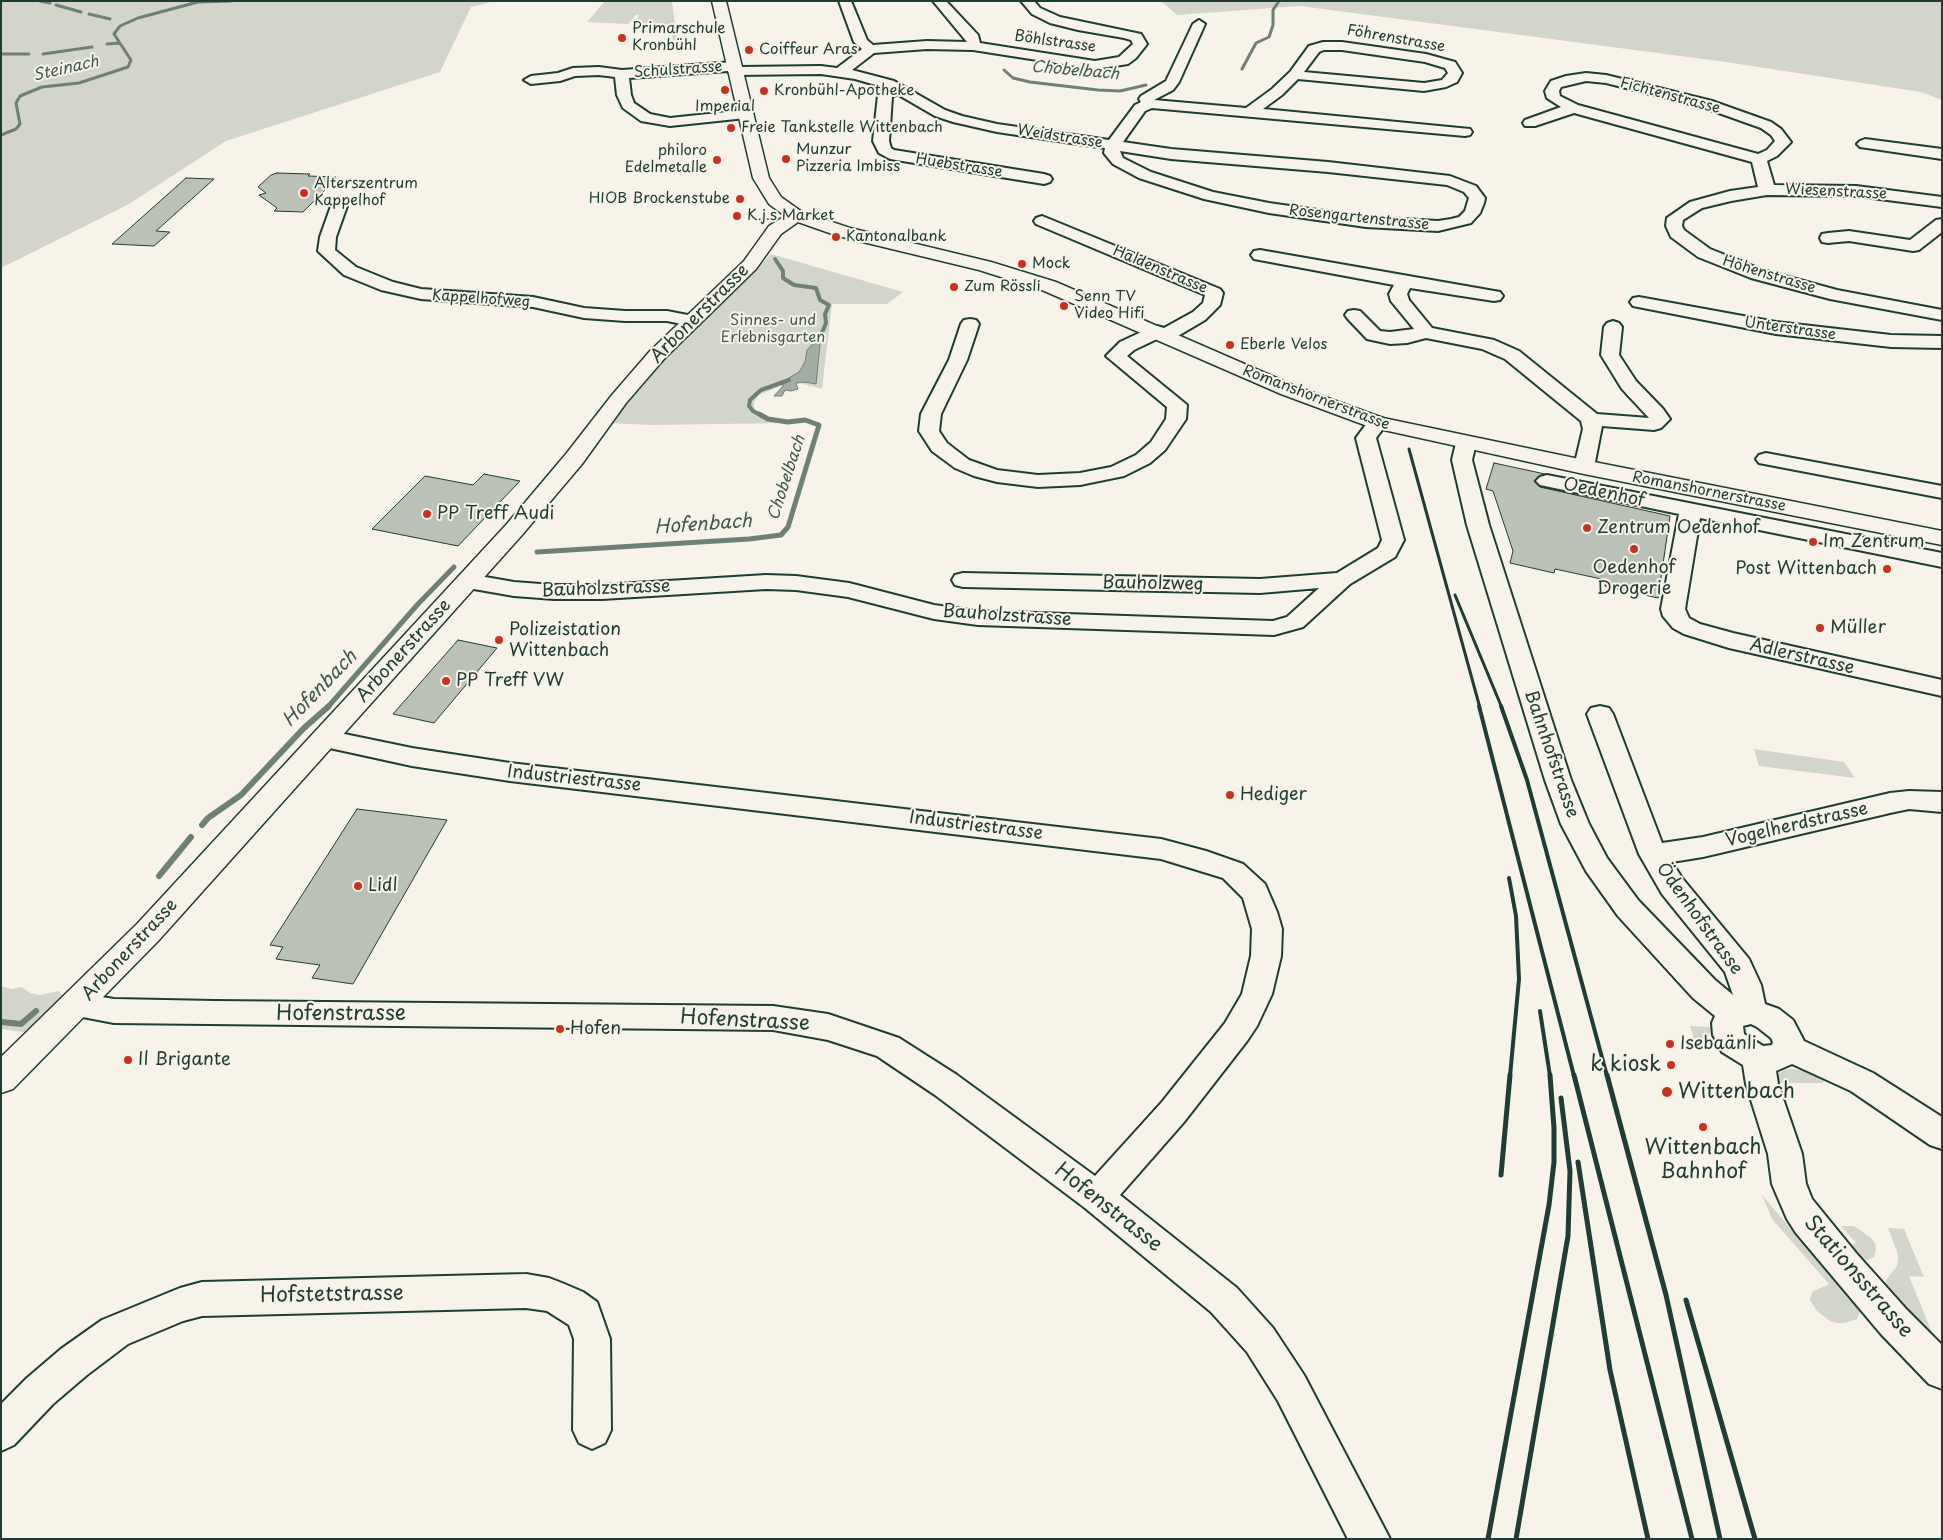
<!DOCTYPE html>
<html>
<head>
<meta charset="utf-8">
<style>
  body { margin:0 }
  #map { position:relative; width:1943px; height:1540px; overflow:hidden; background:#f7f3e8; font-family:"Playpen Sans",sans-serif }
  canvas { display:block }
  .frame { position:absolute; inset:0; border:2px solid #1f3d34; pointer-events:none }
</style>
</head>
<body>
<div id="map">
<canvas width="1943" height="1540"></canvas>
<div class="frame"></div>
</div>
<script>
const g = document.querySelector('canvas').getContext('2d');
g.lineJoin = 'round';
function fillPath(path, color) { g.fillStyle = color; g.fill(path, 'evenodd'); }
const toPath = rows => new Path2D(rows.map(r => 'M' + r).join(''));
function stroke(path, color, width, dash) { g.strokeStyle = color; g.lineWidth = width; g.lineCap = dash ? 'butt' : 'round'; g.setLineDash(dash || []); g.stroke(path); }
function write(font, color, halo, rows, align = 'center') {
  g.font = font + ' "Playpen Sans",sans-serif'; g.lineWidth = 4; g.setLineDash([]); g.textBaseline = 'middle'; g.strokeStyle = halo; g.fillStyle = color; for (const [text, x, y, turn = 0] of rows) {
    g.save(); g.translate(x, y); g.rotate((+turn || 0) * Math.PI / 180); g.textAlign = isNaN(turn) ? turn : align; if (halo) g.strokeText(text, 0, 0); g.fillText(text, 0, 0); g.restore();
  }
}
const green = toPath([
  [1,1,495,1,471,7,440,72,226,141,129,204,1,268],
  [605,1,672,1,677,40,673,40,670,26,631,27,639,15,636,15,628,24,587,22],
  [1161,1,1942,1,1942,100,1921,92,1726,62,1300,6,1177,15],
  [771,254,903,292,887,304,832,304,822,389,800,383,783,385,759,395,754,402,754,408,760,415,786,423,652,425,609,423,635,388],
  [1754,749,1844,762,1855,778,1759,766],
  [1,986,11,989,22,987,30,993,39,995,59,991,64,998,30,1033,1,1029],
  [1690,1026,1712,1027,1708,1038,1696,1046],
  [1791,1069,1808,1071,1825,1078,1823,1083,1777,1083,1776,1075,1784,1070],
  [1762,1195,1861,1310,1857,1319,1845,1323,1837,1323,1830,1321,1817,1311,1810,1300,1811,1295,1812,1292,1829,1284,1772,1219],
  [1841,1226,1854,1226,1870,1237,1875,1243,1876,1250,1874,1257,1868,1260,1861,1259,1849,1246,1856,1243],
  [1888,1228,1904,1229,1924,1277,1909,1276,1935,1340,1885,1290,1886,1280,1897,1266,1898,1258,1897,1251]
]);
const water = toPath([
  [821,335,816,384,805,382,796,383,798,389,791,391,785,390,782,396,774,396,783,386,782,382,799,372,805,362,807,350,821,335]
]);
const streamFar3 = toPath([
  [40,1,50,3],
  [56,5,81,12],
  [89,14,110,19],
  [107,44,119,43],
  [1,54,29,54],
  [43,54,92,47],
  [1242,69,1256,43,1269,37,1273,25,1273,10,1279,1],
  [1004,70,1013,78,1030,82,1098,90,1120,91,1146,85],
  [1,135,16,129,20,124,16,103,20,96,42,87,79,83,128,67,131,60,114,34,120,26,138,18,198,2,231,1]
]);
const streamFar2 = toPath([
  [775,259,783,271,783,278,794,285,816,288,820,300,829,305,825,314,826,323,818,342],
  [762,416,753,411,749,406,750,400,761,390,789,380]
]);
const streamFar1 = toPath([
  [537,552,749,539,781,535,788,527,819,425,805,420,788,422,768,419,759,414],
  [327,708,418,604,454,567]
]);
const stream = toPath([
  [202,825,208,818,241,795,304,728,329,706],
  [159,876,191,837],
  [1,1022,21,1024,36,1011]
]);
const building = toPath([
  [277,173,310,174,308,176,336,177,334,179,336,179,303,212,274,211,277,208,259,195,266,193,258,187,271,175,277,173],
  [186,178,214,179,156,231,170,232,154,246,112,244,186,178],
  [1494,463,1545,474,1539,476,1534,481,1540,487,1670,516,1658,598,1605,586,1606,580,1555,569,1554,573,1510,563,1513,551,1493,491,1486,489,1494,463],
  [484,474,520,481,458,546,372,529,425,476,473,485,484,474],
  [458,640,497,648,434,723,393,714,458,640],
  [357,809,447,820,353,984,312,978,320,965,276,959,283,947,270,945,357,809]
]);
const minor = toPath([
  [839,1,851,1,867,40,873,45,927,41,967,42,933,1,946,1,978,35,980,43,1095,61,1119,57,1133,44,1131,40,1124,38,1078,30,1050,23,1032,14,1021,1,1034,1,1040,8,1060,17,1141,34,1147,44,1136,58,1128,64,1095,69,973,50,927,49,874,53,852,70,894,81,945,110,962,116,997,124,1109,140,1135,105,1141,102,1139,99,1141,96,1166,81,1193,24,1199,20,1205,24,1179,82,1173,90,1154,100,1246,108,1272,89,1290,72,1309,46,1323,42,1342,42,1426,54,1455,62,1462,73,1457,82,1446,87,1424,91,1298,79,1282,95,1263,109,1470,129,1472,132,1470,135,1465,136,1152,108,1145,111,1123,142,1171,149,1328,162,1450,176,1476,186,1485,198,1484,203,1480,213,1471,223,1438,231,1366,227,1269,213,1204,199,1139,178,1113,164,1104,153,1105,148,997,132,953,122,935,116,897,94,892,97,889,141,891,148,894,150,1044,174,1050,176,1052,179,1050,182,1044,184,890,159,879,153,873,141,878,95,886,88,855,79,821,74,735,75,730,74,728,71,629,78,631,95,634,103,650,114,670,118,746,110,751,111,753,114,751,117,746,118,670,126,641,121,623,108,617,95,615,77,599,75,575,76,560,81,531,84,524,80,531,76,558,73,573,68,599,67,622,70,734,62,739,63,740,67,821,66,837,68,862,49,854,42,839,1],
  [1324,50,1342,50,1425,62,1445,68,1448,73,1442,80,1424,83,1304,72,1319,52,1324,50],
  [1120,151,1171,159,1328,172,1447,185,1464,192,1469,198,1465,211,1459,217,1451,219,1438,221,1366,217,1269,203,1213,192,1151,172,1123,158,1120,151],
  [1586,73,1606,75,1712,101,1771,122,1781,129,1791,142,1777,156,1767,161,1774,185,1856,186,1942,197,1942,207,1856,196,1767,195,1731,201,1702,208,1683,220,1682,226,1684,230,1710,249,1763,270,1837,290,1942,310,1942,320,1830,299,1751,278,1698,257,1671,237,1666,226,1667,218,1690,202,1730,191,1758,187,1752,162,1574,113,1535,126,1525,126,1523,123,1525,120,1561,107,1547,98,1545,91,1551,81,1566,76,1586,73],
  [1586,81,1606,83,1702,107,1761,128,1771,135,1775,141,1767,150,1758,154,1578,105,1560,96,1559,91,1561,87,1586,81],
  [1865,139,1942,149,1942,159,1860,147,1857,144,1860,141,1865,139],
  [339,201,345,203,347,206,336,237,335,250,356,267,393,282,421,289,533,297,584,308,625,311,667,311,698,317,701,321,698,325,692,326,667,321,625,321,584,318,533,307,421,299,381,290,344,275,318,251,320,237,331,206,333,203,339,201],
  [1042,216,1220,289,1223,293,1220,305,1205,320,1171,340,1164,342,1157,339,1134,350,1127,356,1187,405,1186,419,1165,450,1150,463,1124,476,1080,485,1038,487,997,482,974,476,955,468,932,451,919,431,921,414,949,360,961,324,964,320,970,319,976,320,979,324,967,360,941,414,939,431,947,443,969,460,997,470,1038,475,1080,473,1111,467,1136,455,1151,442,1166,419,1167,407,1106,356,1120,342,1150,328,1157,326,1164,328,1193,312,1203,303,1205,295,1036,224,1034,221,1036,218,1042,216],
  [1942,219,1942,232,1919,250,1913,251,1849,241,1828,243,1822,242,1820,238,1822,234,1828,233,1849,231,1910,240,1936,220,1942,219],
  [1260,250,1500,292,1503,296,1500,300,1494,301,1410,288,1407,294,1409,300,1432,328,1494,340,1519,351,1597,414,1649,418,1622,389,1601,355,1604,327,1607,323,1613,321,1619,323,1622,327,1619,355,1636,381,1663,409,1670,419,1661,428,1654,430,1602,426,1594,467,1591,471,1584,473,1577,471,1574,467,1583,429,1581,421,1505,359,1482,349,1426,338,1407,343,1390,344,1367,339,1348,319,1345,315,1348,311,1354,310,1360,311,1380,331,1390,332,1414,329,1391,301,1389,294,1394,285,1254,259,1251,255,1254,251,1260,250],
  [1639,297,1776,322,1891,335,1942,336,1942,348,1891,347,1776,334,1633,306,1630,302,1633,298,1639,297],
  [1377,417,1384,419,1387,423,1376,438,1404,540,1395,557,1350,584,1303,627,1274,635,978,625,934,619,848,597,796,590,766,589,602,599,554,599,514,596,468,588,460,586,457,581,460,576,468,574,514,582,554,585,602,585,766,575,796,576,849,583,934,605,978,611,1273,621,1287,617,1319,588,1260,593,963,587,955,585,952,580,955,575,963,573,1260,579,1337,573,1378,548,1382,540,1356,438,1370,419,1377,417],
  [1466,437,1473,439,1476,443,1472,460,1489,525,1571,780,1589,824,1607,858,1638,900,1715,980,1733,995,1725,972,1662,894,1639,854,1587,714,1591,708,1600,706,1609,708,1613,714,1662,843,1703,837,1890,793,1909,791,1942,792,1942,812,1909,809,1890,813,1703,857,1672,862,1682,878,1749,959,1761,985,1765,1004,1779,1009,1793,1020,1804,1041,1873,1073,1942,1117,1942,1149,1930,1145,1851,1091,1792,1064,1776,1071,1778,1084,1802,1154,1806,1184,1812,1199,1856,1253,1907,1310,1942,1345,1942,1389,1929,1384,1881,1334,1796,1233,1787,1219,1772,1184,1768,1154,1746,1084,1743,1065,1722,1052,1713,1035,1712,1023,1715,1016,1693,998,1618,916,1586,871,1561,824,1545,780,1467,525,1452,460,1456,443,1459,439,1466,437],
  [1751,1024,1757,1027,1771,1038,1773,1042,1772,1045,1763,1046,1744,1034,1743,1026,1751,1024],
  [1766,453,1942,486,1942,498,1759,463,1756,459,1759,455,1766,453],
  [1547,475,1942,553,1942,567,1700,518,1685,609,1689,618,1700,624,1733,633,1942,680,1942,696,1729,648,1684,634,1673,628,1663,616,1661,609,1679,514,1540,485,1536,481,1540,477,1547,475],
  [325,730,412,748,510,763,1161,839,1206,851,1243,864,1265,884,1277,912,1282,929,1281,956,1272,994,1257,1026,1247,1041,1184,1122,1120,1195,1237,1288,1273,1328,1304,1375,1390,1539,1348,1539,1278,1401,1247,1352,1211,1312,1085,1208,935,1095,877,1056,828,1040,773,1030,114,1023,67,1014,63,1005,67,996,78,993,114,999,214,1001,773,1006,828,1014,899,1038,957,1075,1095,1176,1162,1102,1225,1023,1242,994,1251,956,1252,929,1243,898,1223,878,1161,859,510,781,412,766,316,745,312,739,316,733,325,730],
  [526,1274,549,1278,562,1283,583,1292,597,1302,610,1339,611,1430,605,1443,592,1449,579,1443,573,1430,574,1339,569,1325,547,1311,526,1308,202,1316,183,1321,128,1344,87,1375,53,1404,14,1445,1,1451,1,1404,27,1378,61,1349,102,1320,180,1288,202,1282,526,1274]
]);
const major = toPath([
  [712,1,726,1,769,178,781,197,802,212,850,228,991,262,1056,282,1295,386,1383,418,1584,460,1942,531,1942,545,1584,474,1370,427,1281,394,1042,290,979,270,838,236,798,222,781,234,756,269,664,359,626,403,582,464,522,535,159,940,13,1089,1,1093,1,1057,137,924,506,525,566,454,612,395,650,351,744,261,769,226,785,216,769,204,753,178,712,1]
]);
const railFar2 = toPath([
  [1409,449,1480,708],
  [1455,595,1502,708]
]);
const railFar1 = toPath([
  [1479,706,1574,1076],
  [1501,706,1527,780,1607,1076],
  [1509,878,1516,916,1519,979,1510,1076],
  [1540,1011,1550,1076]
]);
const rail = toPath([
  [1574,1075,1692,1539],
  [1607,1075,1666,1295,1720,1539],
  [1578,1162,1610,1370,1648,1539],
  [1501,1175,1510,1075],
  [1686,1300,1755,1539],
  [1488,1539,1549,1205,1554,1162,1554,1128,1550,1075],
  [1516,1539,1568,1236,1570,1171,1561,1098]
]);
const markers = [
  [622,38,5,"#c8321e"],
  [749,50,5,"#c8321e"],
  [725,90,5,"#c8321e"],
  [764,91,5,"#c8321e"],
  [731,128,5,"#c8321e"],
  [786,159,5,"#c8321e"],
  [717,160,5,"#c8321e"],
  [304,193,5,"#c8321e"],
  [740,199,5,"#c8321e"],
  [737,216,5,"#c8321e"],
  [836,237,5,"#c8321e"],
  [1022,264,5,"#c8321e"],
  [954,287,5,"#c8321e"],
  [1064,306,5,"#c8321e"],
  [1230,345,5,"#c8321e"],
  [427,514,5,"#c8321e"],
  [1587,528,5,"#c8321e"],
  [1813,542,5,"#c8321e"],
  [1634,549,5,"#c8321e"],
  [1887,569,5,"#c8321e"],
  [1820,628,5,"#c8321e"],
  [499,640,5,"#c8321e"],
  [446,681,5,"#c8321e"],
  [1230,795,5,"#c8321e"],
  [358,886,5,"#c8321e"],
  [560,1029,5,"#c8321e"],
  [1670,1044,5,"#c8321e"],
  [128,1060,5,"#c8321e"],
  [1671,1065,5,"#c8321e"],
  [1667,1092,6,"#c8321e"],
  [1703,1127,5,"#c8321e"]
];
const farPoinames = [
  ["Primarschule",632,29],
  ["Kronbühl",632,46],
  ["Coiffeur Aras",759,50],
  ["Kronbühl-Apotheke",774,91],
  ["Imperial",725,107,"center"],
  ["Freie Tankstelle Wittenbach",741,128],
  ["Munzur",796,150],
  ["Pizzeria Imbiss",796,167],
  ["philoro",707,151,"right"],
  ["Edelmetalle",707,168,"right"],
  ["Alterszentrum",314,184],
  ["Kappelhof",314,201],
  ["HIOB Brockenstube",730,199,"right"],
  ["K.j.s Market",747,216],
  ["Kantonalbank",846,237],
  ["Mock",1032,264],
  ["Zum Rössli",964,287],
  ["Senn TV",1074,297],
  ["Video Hifi",1074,314],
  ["Eberle Velos",1240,345]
];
const farStreetnames = [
  ["Föhrenstrasse",1396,39,10],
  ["Böhlstrasse",1055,42,8],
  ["Schulstrasse",678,70,-4],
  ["Fichtenstrasse",1670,96,15],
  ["Weidstrasse",1060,137,9],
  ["Huebstrasse",959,166,9],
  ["Wiesenstrasse",1836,192,3],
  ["Rosengartenstrasse",1359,218,6],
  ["Haldenstrasse",1160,270,23],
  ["Höhenstrasse",1769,275,17],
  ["Kappelhofweg",481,299,4],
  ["Unterstrasse",1790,329,8],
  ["Romanshornerstrasse",1316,398,21],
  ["Romanshornerstrasse",1709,492,11]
];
const farParknames = [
  ["Sinnes- und",773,321],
  ["Erlebnisgarten",773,338]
];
const farWaternames = [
  ["Steinach",66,69,-13],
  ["Chobelbach",1075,71,5],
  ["Chobelbach",787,478,-72]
];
const streetNames = [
  ["Arbonerstrasse",700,314,-45],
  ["Oedenhof",1604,493,12],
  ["Bauholzweg",1153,584,1],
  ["Bauholzstrasse",606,589,-2],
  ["Bauholzstrasse",1007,616,4],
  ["Arbonerstrasse",404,651,-48],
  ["Adlerstrasse",1802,657,13],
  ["Bahnhofstrasse",1551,754,71],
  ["Industriestrasse",574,779,6],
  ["Vogelherdstrasse",1797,825,-13],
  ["Industriestrasse",976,826,7],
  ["Ödenhofstrasse",1699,919,54],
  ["Arbonerstrasse",130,950,-47]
];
const poiNames = [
  ["PP Treff Audi",437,514],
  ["Zentrum Oedenhof",1597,528],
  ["Im Zentrum",1823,542],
  ["Oedenhof",1634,568,"center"],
  ["Drogerie",1634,589,"center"],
  ["Post Wittenbach",1877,569,"right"],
  ["Müller",1830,628],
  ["Polizeistation",509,630],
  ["Wittenbach",509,651],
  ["PP Treff VW",456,681],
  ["Hediger",1240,795],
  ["Lidl",368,886],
  ["Hofen",570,1029],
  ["Isebaänli",1680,1044],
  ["Il Brigante",138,1060]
];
const waterNames = [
  ["Hofenbach",703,525,-4],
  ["Hofenbach",320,689,-46]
];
const nearStreetnames = [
  ["Hofenstrasse",341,1014],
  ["Hofenstrasse",745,1021,3],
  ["Hofenstrasse",1108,1208,38],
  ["Stationsstrasse",1858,1277,49],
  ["Hofstetstrasse",332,1295,-1]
];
const nearPoinames = [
  ["k kiosk",1661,1065],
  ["Wittenbach",1678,1092,"left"],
  ["Wittenbach",1703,1148,"center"],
  ["Bahnhof",1703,1172,"center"]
];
fillPath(green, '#d3d5ca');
fillPath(water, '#a4ada3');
stroke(water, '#6f8077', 1);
stroke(streamFar3, '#6f8077', 3);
stroke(streamFar2, '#6f8077', 4);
stroke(streamFar1, '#6f8077', 5);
stroke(stream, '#6f8077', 6);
fillPath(building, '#bbc1b6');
stroke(building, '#1f3d34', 1);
stroke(minor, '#1f3d34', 4);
stroke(major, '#1f3d34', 3);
fillPath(minor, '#f7f3e8');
fillPath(major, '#f7f3e8');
stroke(railFar2, '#1f3d34', 3);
stroke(railFar1, '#1f3d34', 4);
stroke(rail, '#1f3d34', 5);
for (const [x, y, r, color] of markers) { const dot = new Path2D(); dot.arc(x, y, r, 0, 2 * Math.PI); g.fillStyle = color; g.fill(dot); stroke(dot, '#f7f3e8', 2); }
write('15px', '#1f3d34', '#f7f3e8', farPoinames, 'left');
write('15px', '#1f3d34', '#f7f3e8', farStreetnames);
write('15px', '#435b52', '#f7f3e8', farParknames);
write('italic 16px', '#405950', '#f7f3e8', farWaternames);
write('18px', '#1f3d34', '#f7f3e8', streetNames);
write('18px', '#1f3d34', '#f7f3e8', poiNames, 'left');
write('italic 19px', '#405950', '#f7f3e8', waterNames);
write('21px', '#1f3d34', '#f7f3e8', nearStreetnames);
write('21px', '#1f3d34', '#f7f3e8', nearPoinames, 'right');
</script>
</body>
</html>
